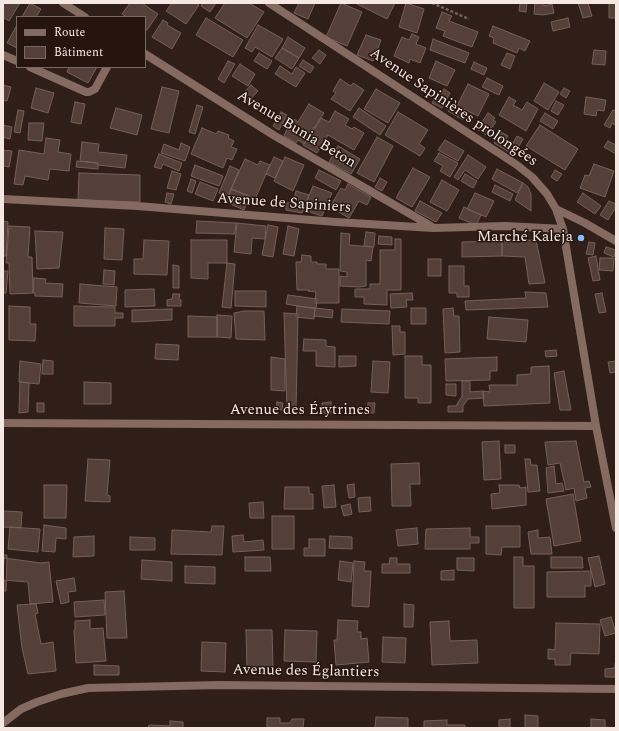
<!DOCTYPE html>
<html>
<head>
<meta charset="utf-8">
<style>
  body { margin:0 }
  #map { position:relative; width:619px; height:731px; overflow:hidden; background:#301f18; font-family:Spectral,serif }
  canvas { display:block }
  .frame { position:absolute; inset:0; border:4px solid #f5e8e3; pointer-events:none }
  .legend { position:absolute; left:16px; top:16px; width:130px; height:52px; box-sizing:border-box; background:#26150f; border:1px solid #796964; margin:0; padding:5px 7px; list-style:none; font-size:12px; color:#f5e8e3 }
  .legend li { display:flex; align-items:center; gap:8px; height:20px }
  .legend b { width:20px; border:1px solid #796964 }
</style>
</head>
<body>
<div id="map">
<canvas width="619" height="731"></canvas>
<div class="frame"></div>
<ul class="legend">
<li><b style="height:5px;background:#846a60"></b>Route</li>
<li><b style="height:11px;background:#544039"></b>Bâtiment</li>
</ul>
</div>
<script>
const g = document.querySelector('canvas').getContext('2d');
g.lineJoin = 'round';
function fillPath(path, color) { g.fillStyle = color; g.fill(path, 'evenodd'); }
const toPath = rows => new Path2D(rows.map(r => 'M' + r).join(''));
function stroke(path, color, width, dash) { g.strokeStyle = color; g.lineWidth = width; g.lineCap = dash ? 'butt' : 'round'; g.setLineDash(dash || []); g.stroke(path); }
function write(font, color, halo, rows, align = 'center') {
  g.font = font + ' Spectral,serif'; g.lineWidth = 3; g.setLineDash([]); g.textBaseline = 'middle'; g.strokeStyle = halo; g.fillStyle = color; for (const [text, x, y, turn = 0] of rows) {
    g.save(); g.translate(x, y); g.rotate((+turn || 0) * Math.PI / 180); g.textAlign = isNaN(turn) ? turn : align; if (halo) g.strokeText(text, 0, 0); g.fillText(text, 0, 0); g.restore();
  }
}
const building = toPath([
  [3,3,20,3,9,21,3,17,3,3],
  [30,3,41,9,36,17,22,17,30,3],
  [130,3,142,3,158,14,147,30,145,29,145,17,127,17,122,14,130,3],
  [172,3,195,3,199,5,186,24,166,11,172,3],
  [203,3,216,3,210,12,201,6,203,3],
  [225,3,249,3,264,12,247,38,215,18,225,3],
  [299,3,315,3,308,19,294,13,299,3],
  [341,3,362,12,347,46,326,37,341,3],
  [355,3,395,3,387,19,355,3],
  [406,3,424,9,417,33,399,27,406,3],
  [520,3,527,3,526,12,519,11,520,3],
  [535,3,544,3,544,6,552,4,554,13,543,15,534,14,535,3],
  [578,3,588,3,592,16,583,18,578,3],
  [609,3,616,3,616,18,609,18,609,3],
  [442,12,452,16,449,21,478,32,472,47,443,36,445,31,436,28,442,12],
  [206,18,243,40,233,57,196,35,206,18],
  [568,18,570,27,553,31,551,22,568,18],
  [163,20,168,23,167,25,181,33,172,49,152,37,163,20],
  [17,25,17,48,7,43,17,25],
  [258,25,283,39,272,57,255,47,252,52,245,48,258,25],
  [493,26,530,41,525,51,519,48,517,53,493,43,494,38,489,36,493,26],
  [412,34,419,37,416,44,426,48,420,63,410,59,409,63,394,56,402,37,409,40,412,34],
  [366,35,381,40,373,61,357,55,366,35],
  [288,37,305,48,299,58,282,48,288,37],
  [433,39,469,53,465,63,430,50,433,39],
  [282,48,299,58,292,69,275,58,282,48],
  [319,50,326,55,320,64,312,58,319,50],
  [594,50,606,51,605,65,592,64,594,50],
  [259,53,272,61,267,69,254,61,259,53],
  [507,53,515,56,510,69,501,65,507,53],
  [303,60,314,67,310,73,299,66,303,60],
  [228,61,235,64,224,83,218,79,228,61],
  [436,61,455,70,447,86,429,78,436,61],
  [474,62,487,68,484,75,471,69,474,62],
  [240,64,255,74,248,86,232,76,240,64],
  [280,66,292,74,296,67,305,73,296,87,275,74,280,66],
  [69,67,97,67,88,83,67,72,69,67],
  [487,78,503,86,499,95,482,87,487,78],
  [340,79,351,86,353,83,364,90,350,111,331,99,336,93,333,91,340,79],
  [544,83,559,92,548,110,534,101,544,83],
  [468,84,489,94,478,116,457,106,468,84],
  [3,85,11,87,7,101,3,100,3,85],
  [251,85,258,91,248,102,241,96,251,85],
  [162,87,179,91,169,133,151,129,162,87],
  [36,88,54,93,48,113,31,108,36,88],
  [564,88,570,91,566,98,560,94,564,88],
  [376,89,400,103,388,123,364,109,376,89],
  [444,89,450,93,442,108,432,103,439,91,442,93,444,89],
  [509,97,516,101,513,105,522,110,527,102,538,109,526,131,499,115,509,97],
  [586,97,606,100,604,111,597,110,596,116,584,114,586,97],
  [556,101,564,105,558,115,551,111,556,101],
  [75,102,85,104,81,124,71,122,75,102],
  [309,104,324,113,304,144,298,140,296,143,284,136,287,129,295,133,297,130,289,126,294,119,298,122,309,104],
  [197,105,203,107,195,134,189,132,197,105],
  [451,105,466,115,463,120,448,111,451,105],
  [116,108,142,115,137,135,110,128,116,108],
  [359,108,386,126,380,135,353,117,359,108],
  [18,110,24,111,20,133,14,132,18,110],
  [613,110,616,111,616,124,615,125,612,123,610,128,604,125,613,110],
  [335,111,349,119,345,125,352,129,354,127,364,133,354,150,328,135,317,153,303,145,314,127,315,128,321,118,329,122,335,111],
  [281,112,287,115,279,130,273,126,281,112],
  [398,112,428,130,419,144,425,148,420,156,385,135,398,112],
  [488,113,495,118,493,120,496,122,486,135,477,129,488,113],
  [545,113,558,121,553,129,540,121,545,113],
  [29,123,44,123,42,141,28,140,29,123],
  [3,125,12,127,10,139,3,137,3,125],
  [540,125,578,149,565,170,526,146,540,125],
  [202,128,216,134,218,131,229,135,228,138,234,141,231,147,237,149,232,160,227,158,223,168,191,154,202,128],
  [501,132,508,136,506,139,513,143,517,136,523,139,514,155,494,143,501,132],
  [377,137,393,146,374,182,357,173,377,137],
  [46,138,60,140,58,152,71,154,69,171,50,169,48,180,25,176,23,185,14,184,19,150,44,154,46,138],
  [445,140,464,151,458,161,438,150,445,140],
  [608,141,616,145,616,154,604,147,608,141],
  [82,142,99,144,98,152,127,155,125,168,98,165,98,163,80,161,82,142],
  [181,143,190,147,185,161,161,153,164,144,179,150,181,143],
  [338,146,360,159,351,174,329,162,338,146],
  [3,150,12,151,9,167,3,166,3,150],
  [439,153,458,163,450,177,440,171,443,166,434,161,439,153],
  [159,154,182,163,179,171,163,164,161,169,154,167,159,154],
  [468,155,486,167,478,179,465,170,458,180,454,177,468,155],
  [274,157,283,161,275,178,266,174,274,157],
  [285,157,304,165,293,191,274,181,285,157],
  [245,159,258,165,260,161,270,165,255,199,231,189,245,159],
  [77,161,98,163,98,169,76,167,77,161],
  [594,164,614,171,605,197,580,188,585,175,589,176,594,164],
  [195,165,223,176,219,186,191,176,195,165],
  [230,166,239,170,228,197,219,193,230,166],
  [413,168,430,177,412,207,396,198,413,168],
  [497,169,523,183,517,193,492,179,497,169],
  [319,170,341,181,336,190,315,178,319,170],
  [555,170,562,174,557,181,551,177,555,170],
  [172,171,181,174,176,190,167,188,172,171],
  [79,173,140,175,140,202,78,200,79,173],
  [465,174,477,181,473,188,461,181,465,174],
  [380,178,387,182,382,191,375,187,380,178],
  [191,179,196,181,192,193,187,191,191,179],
  [442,180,459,190,447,211,430,202,442,180],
  [200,182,218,189,213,201,195,194,200,182],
  [523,183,528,187,531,194,531,211,515,200,523,183],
  [348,184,371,197,367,205,359,201,349,218,330,207,341,188,345,190,348,184],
  [495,185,513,194,510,201,492,192,495,185],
  [313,186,332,193,322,216,303,210,313,186],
  [231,189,250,196,244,210,226,202,231,189],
  [296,191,309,195,302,213,286,210,286,203,290,203,291,199,294,199,296,191],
  [167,193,174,194,171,204,165,202,167,193],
  [475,193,494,201,486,217,467,209,475,193],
  [583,193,601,206,595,214,577,202,583,193],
  [420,201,442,213,436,222,415,211,420,201],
  [609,201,616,204,616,207,608,220,600,215,609,201],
  [464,207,481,215,476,225,459,218,464,207],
  [3,221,8,222,6,256,3,256,3,221],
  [197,221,236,223,235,234,196,233,197,221],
  [237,223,266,226,265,239,252,238,251,254,234,252,237,223],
  [268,225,278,227,273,257,262,255,268,225],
  [9,226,30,227,28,257,32,257,33,293,10,294,9,263,6,263,9,226],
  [288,226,299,229,294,256,283,254,288,226],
  [105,228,124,229,122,260,104,259,105,228],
  [35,231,63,232,59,268,37,269,35,231],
  [366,232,375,233,374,247,364,246,366,232],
  [341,233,350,234,349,245,373,247,371,261,366,260,366,286,359,287,340,286,340,276,347,277,347,272,340,271,341,233],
  [379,236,392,237,392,245,378,244,379,236],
  [395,239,401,239,401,290,387,290,387,305,364,304,364,297,355,297,355,289,370,289,370,284,380,284,380,250,395,250,395,239],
  [144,240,169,241,167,275,134,274,134,259,143,259,144,240],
  [191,240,227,240,227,263,208,263,208,279,191,278,191,240],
  [536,240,545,283,529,284,525,257,502,256,502,241,536,240],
  [502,241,502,256,462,257,462,242,502,241],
  [589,242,595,243,593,255,586,254,589,242],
  [606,247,616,250,614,257,604,253,606,247],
  [302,255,311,256,311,262,317,262,317,264,326,264,326,269,339,269,339,303,315,303,316,292,308,291,309,290,297,290,296,262,301,262,302,255],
  [596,256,600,280,593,281,588,258,596,256],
  [600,258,614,258,613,271,599,270,600,258],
  [428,259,441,259,441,276,428,276,428,259],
  [227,263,235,264,231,308,222,307,227,263],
  [173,265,179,266,179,288,173,288,173,265],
  [449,266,464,266,464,286,469,286,469,297,457,297,457,293,449,293,449,266],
  [104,270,115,271,114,285,103,284,104,270],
  [3,271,8,271,6,293,3,293,3,271],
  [34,278,46,279,45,283,63,284,62,297,35,296,35,293,33,293,34,278],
  [80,284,117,287,116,306,79,303,80,284],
  [154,289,155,306,125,307,125,290,154,289],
  [235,291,266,291,266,307,235,306,235,291],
  [525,292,546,293,548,307,466,310,465,301,526,298,525,292],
  [412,293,413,300,406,300,407,307,391,308,390,294,412,293],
  [602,293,606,312,599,313,595,294,602,293],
  [173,294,180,294,179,299,181,300,181,306,167,306,167,300,172,299,173,294],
  [288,295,317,299,316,309,286,304,288,295],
  [9,306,30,307,30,324,36,324,35,341,9,340,9,306],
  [74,306,115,307,115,313,123,313,123,318,115,318,115,326,74,326,74,306],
  [297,306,315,308,314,319,296,317,297,306],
  [315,308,333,310,332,318,314,316,315,308],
  [411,308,426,308,426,324,411,324,411,308],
  [453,308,454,316,459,316,460,352,445,353,443,309,453,308],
  [172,309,172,320,132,322,132,310,172,309],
  [342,309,390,311,389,324,341,322,342,309],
  [244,311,264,311,265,340,236,339,234,313,244,311],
  [284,313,298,314,296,409,287,410,284,313],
  [217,315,232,316,231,338,217,337,217,315],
  [188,316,217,317,217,337,188,337,188,316],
  [489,317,528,320,526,342,487,339,489,317],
  [392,326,400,326,400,332,405,332,405,354,393,355,392,326],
  [304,339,326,340,326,346,335,347,335,367,316,366,316,351,303,351,304,339],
  [156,344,179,345,178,360,155,359,156,344],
  [556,350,557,356,546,357,545,351,556,350],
  [339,356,356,356,356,366,339,367,339,356],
  [405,356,422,356,422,365,431,365,431,403,418,403,418,398,405,398,405,356],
  [271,357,285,359,285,391,271,390,271,357],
  [497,357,497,371,490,371,490,380,446,381,445,359,497,357],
  [43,360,53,361,53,374,42,374,43,360],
  [20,361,41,364,39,384,19,382,20,361],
  [373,361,390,362,388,393,371,392,373,361],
  [616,361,616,372,610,373,608,362,616,361],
  [549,366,550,403,484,406,483,391,490,392,489,385,517,385,517,375,531,374,531,367,549,366],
  [564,371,571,410,560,410,554,373,564,371],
  [462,381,470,381,470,392,483,391,484,398,468,399,463,406,463,412,448,412,448,406,456,406,462,396,462,381],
  [20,382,29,383,28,412,19,413,20,382],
  [84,382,111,383,111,404,84,404,84,382],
  [446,384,456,384,456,396,446,395,446,384],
  [277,402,283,403,282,410,276,409,277,402],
  [331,402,331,413,322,414,322,403,331,402],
  [37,403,44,403,44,412,37,412,37,403],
  [368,403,375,403,374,413,367,413,368,403],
  [499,441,501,479,484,480,482,442,499,441],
  [576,441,584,482,589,481,591,487,585,488,587,498,576,501,574,488,566,490,560,463,548,465,545,442,576,441],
  [505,445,515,445,515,453,505,453,505,445],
  [88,459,110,460,107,495,110,496,110,502,85,501,88,459],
  [525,459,530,459,531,465,537,465,540,491,528,492,525,459],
  [419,463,420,484,410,484,411,506,392,506,391,464,419,463],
  [554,466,556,484,562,483,564,491,548,493,546,468,554,466],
  [354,484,355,497,349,498,347,485,354,484],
  [44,485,67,485,66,518,44,518,44,485],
  [334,485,336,507,324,508,322,486,334,485],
  [499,485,519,485,520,488,526,487,526,505,492,509,491,494,500,493,499,485],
  [285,487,309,487,309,494,313,494,313,509,284,509,285,487],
  [573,494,581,541,554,546,546,499,573,494],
  [370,497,371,511,359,512,358,498,370,497],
  [263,502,264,518,250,518,249,503,263,502],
  [350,504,352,514,344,516,341,506,350,504],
  [3,511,22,512,21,528,3,527,3,511],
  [272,516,294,516,294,549,272,549,272,516],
  [44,525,66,528,66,539,56,538,55,552,42,551,44,525],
  [212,526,224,526,222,555,171,554,172,530,211,532,212,526],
  [486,526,520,526,520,547,502,547,501,555,486,554,486,526],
  [10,527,40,529,38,552,8,549,10,527],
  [417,528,418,544,398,546,396,530,417,528],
  [470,528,470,537,479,537,479,543,470,543,470,549,425,549,426,529,470,528],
  [538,530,538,538,550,537,552,554,531,554,528,532,538,530],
  [243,535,244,542,263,540,264,550,233,552,232,536,243,535],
  [94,536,94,556,73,557,74,537,94,536],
  [330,536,352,537,352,549,329,548,330,536],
  [130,537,155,538,155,550,130,550,130,537],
  [309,539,325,539,325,556,304,556,304,548,309,548,309,539],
  [3,555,7,555,6,591,3,591,3,555],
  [599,556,605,584,595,587,588,558,599,556],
  [245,557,270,557,271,571,245,571,245,557],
  [514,557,523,557,523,566,534,566,534,608,514,608,514,557],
  [551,557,582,557,583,568,551,568,551,557],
  [4,558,41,563,49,562,53,602,30,604,28,582,3,580,4,558],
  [390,558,397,558,397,564,410,564,410,573,382,573,382,564,389,564,390,558],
  [457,558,474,558,474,571,457,570,457,558],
  [142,560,172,562,172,581,141,579,142,560],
  [340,561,353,563,351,582,338,580,340,561],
  [354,561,365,562,364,571,371,571,369,607,352,606,354,561],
  [185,566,215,567,215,584,185,583,185,566],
  [454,570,454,580,441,580,441,571,454,570],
  [591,571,591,586,585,586,585,597,547,597,547,572,591,571],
  [74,578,76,591,68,592,69,602,61,604,56,581,74,578],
  [124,591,127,638,107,638,105,592,124,591],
  [104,600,105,615,75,617,74,602,104,600],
  [36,604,38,613,35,614,41,644,53,642,56,671,28,674,22,648,17,605,36,604],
  [404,604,414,605,413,627,404,627,404,604],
  [611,617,616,633,605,636,600,620,611,617],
  [90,620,90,629,103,628,106,661,76,663,74,630,75,630,75,621,90,620],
  [338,620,358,621,357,632,361,632,361,639,367,638,369,662,336,665,334,640,337,640,338,620],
  [449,621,450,641,477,640,478,663,432,665,430,622,449,621],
  [556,623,600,624,599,654,571,653,570,665,555,665,555,659,548,659,548,649,555,650,556,623],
  [246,630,272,630,273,668,247,669,246,630],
  [285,630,317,631,316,662,284,661,285,630],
  [383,637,406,638,405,663,382,662,383,637],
  [202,642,226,643,225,672,201,671,202,642],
  [615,664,616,664,616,677,605,677,605,669,615,668,615,664],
  [94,665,119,666,119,675,94,675,94,665],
  [525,715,538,716,538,728,525,728,525,715],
  [376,717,408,718,408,728,375,728,376,717],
  [267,718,280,718,280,723,290,723,292,719,304,719,303,728,267,728,267,718],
  [510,719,510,728,499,728,499,720,510,719],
  [591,719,605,720,605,727,616,728,591,728,591,719],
  [447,720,447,725,465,725,465,728,424,728,424,721,447,720],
  [170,721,183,722,183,728,148,728,149,725,170,726,170,721]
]);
const path = toPath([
  [432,3,469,19]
]);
const minor = toPath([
  [63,3,85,17],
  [269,3,517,165,532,177,547,194,556,209,585,223,616,241],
  [145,54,275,136,431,226],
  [3,55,17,61],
  [30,67,86,92,89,92,95,89,107,67],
  [3,199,137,206,336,222,433,228,506,226,563,229],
  [556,209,563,229,596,426,616,528],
  [3,423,596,426],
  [3,723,21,709,37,702,61,694,88,688,219,685,616,689]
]);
const markers = [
  [581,238,4,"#84bcfb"]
];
const streetNames = [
  ["Avenue Sapinières prolongées",453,108,34],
  ["Avenue Bunia Beton",296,130,31],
  ["Avenue de Sapiniers",284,204,4],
  ["Avenue des Érytrines",300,411],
  ["Avenue des Églantiers",306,672,1]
];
const poiNames = [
  ["Marché Kaleja",573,238]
];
fillPath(building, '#544039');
stroke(building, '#756058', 1);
stroke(path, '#73635d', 2.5, [3, 2]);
stroke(minor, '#846a60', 8);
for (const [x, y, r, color] of markers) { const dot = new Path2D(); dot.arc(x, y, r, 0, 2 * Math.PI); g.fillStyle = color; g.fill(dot); stroke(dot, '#26150f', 1.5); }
write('15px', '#f5e8e3', '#26150f', streetNames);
write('15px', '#f5e8e3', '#26150f', poiNames, 'right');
</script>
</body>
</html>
